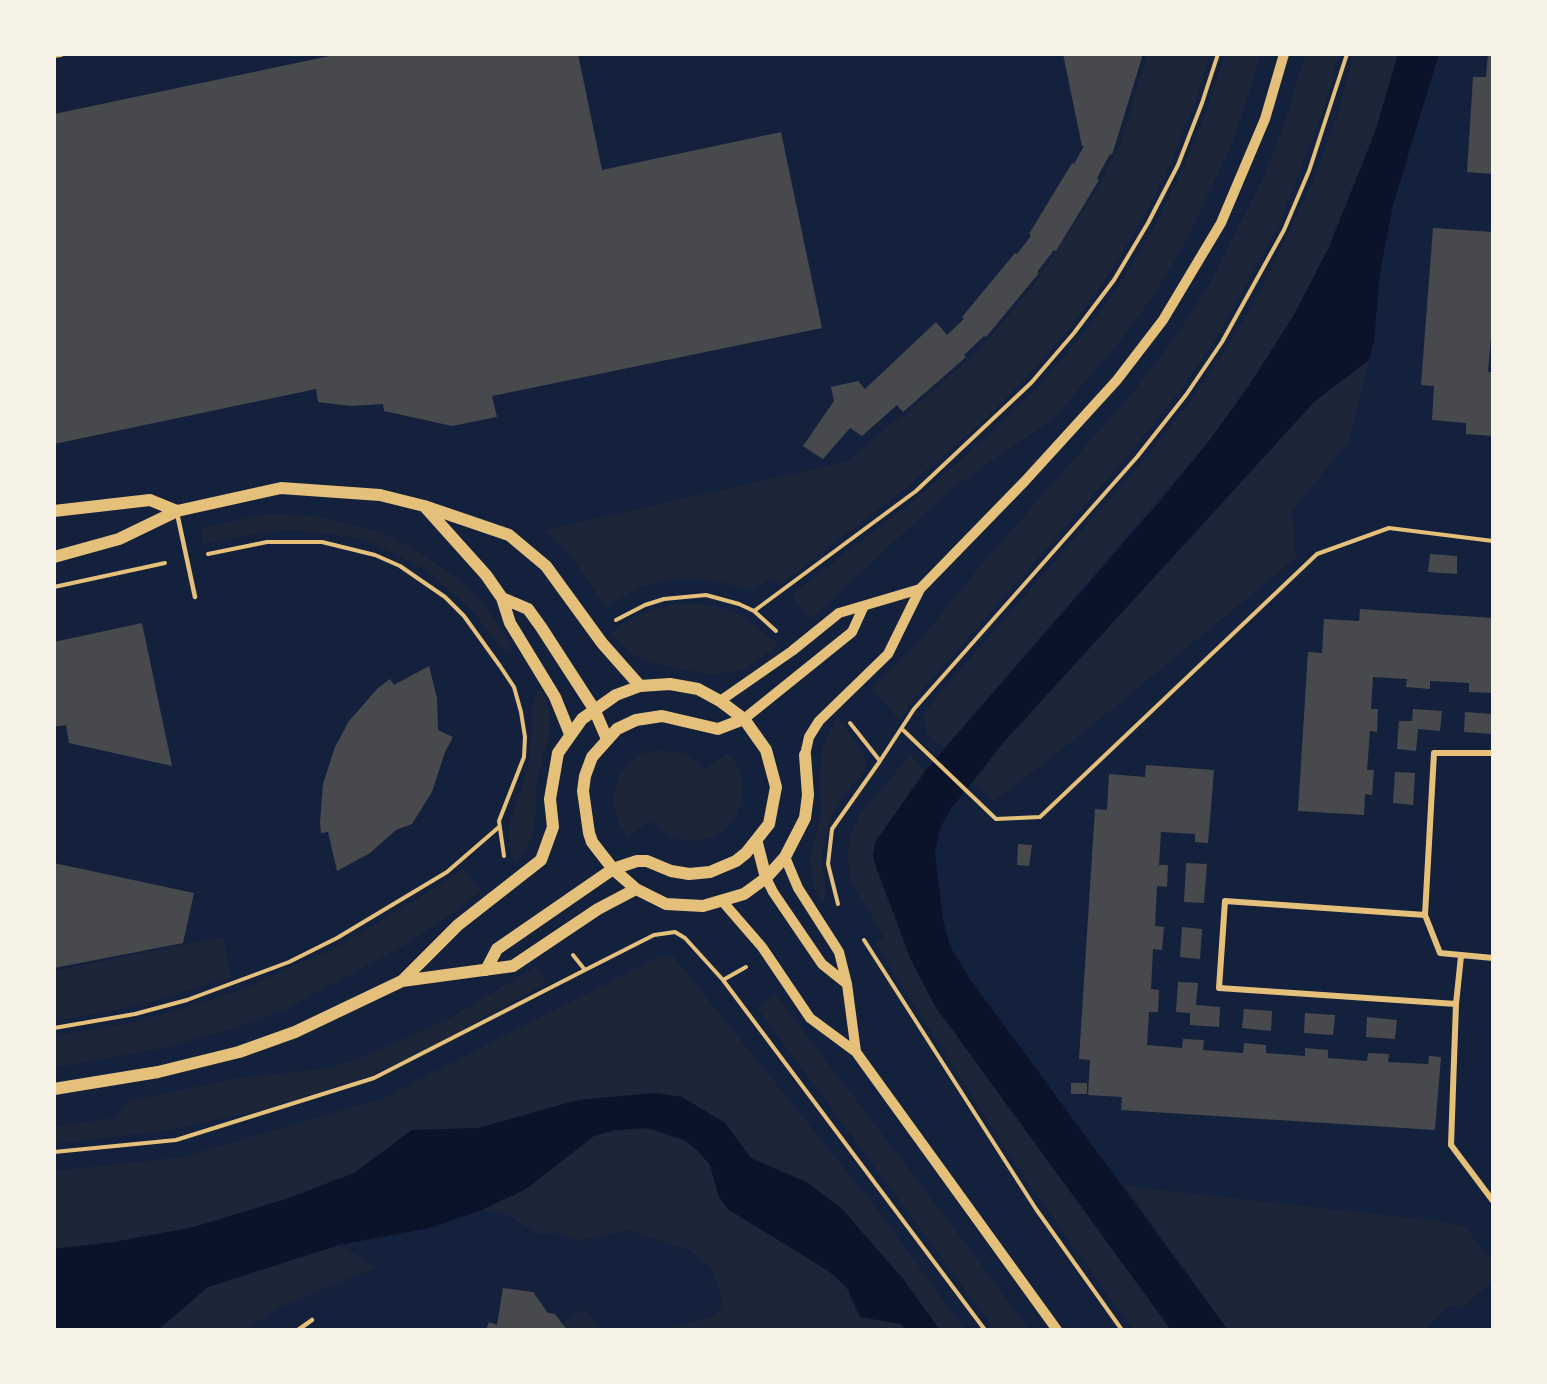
<!DOCTYPE html>
<html>
<head>
<meta charset="utf-8">
<style>
  body { margin:0 }
  #map { position:relative; width:1547px; height:1384px; overflow:hidden; background:#14213d; font-family:"Libre Baskerville",serif }
  canvas { display:block }
  .frame { position:absolute; inset:0; border:56px solid #f6f1e7; pointer-events:none }
</style>
</head>
<body>
<div id="map">
<canvas width="1547" height="1384"></canvas>
<div class="frame"></div>
</div>
<script>
const g = document.querySelector('canvas').getContext('2d');
g.lineJoin = 'round';
function fillPath(path, color) { g.fillStyle = color; g.fill(path, 'evenodd'); }
const toPath = rows => new Path2D(rows.map(r => 'M' + r).join(''));
function stroke(path, color, width, dash) { g.strokeStyle = color; g.lineWidth = width; g.lineCap = dash ? 'butt' : 'round'; g.setLineDash(dash || []); g.stroke(path); }
const green = toPath([
  [1148,54,1210,54,1196,101,1171,162,1142,220,1108,276,1069,329,1026,378,980,424,908,486,780,585,773,577,751,590,708,579,664,580,641,587,605,606,572,557,545,530,848,461,894,421,905,415,976,353,1030,291,1097,190,1120,144],
  [1225,54,1261,54,1236,134,1187,240,1157,290,1123,338,1053,419,951,489,810,620,791,595,917,498,989,435,1037,388,1080,338,1120,284,1154,227,1184,167,1209,106],
  [1305,54,1339,54,1324,109,1278,227,1216,339,1180,391,1131,452,909,705,900,721,872,689,920,640,981,565,1133,392,1179,332,1210,283,1263,179,1284,125],
  [1354,54,1398,54,1375,132,1354,189,1328,249,1295,313,1250,384,1209,441,944,748,927,734,923,715,943,689,1142,462,1192,399,1228,346,1261,291,1316,174,1338,113],
  [1369,360,1348,443,1292,510,1296,558,1078,737,994,801,973,783,1003,743,1136,594,1182,548,1314,402],
  [267,514,314,516,341,522,382,533,410,546,460,580,482,602,514,647,505,652,472,610,429,572,378,545,351,537,293,530,264,532,204,544,200,528],
  [677,604,702,604,724,608,744,617,779,645,743,670,711,675,651,663,634,655,610,633,630,619,653,609],
  [540,688,549,709,549,735,537,779,535,826,532,838,516,865,511,852,509,826,528,765,532,732,531,708],
  [837,717,863,751,866,762,864,771,842,798,828,826,822,856,826,895,821,901,814,886,810,857,821,813,820,773,823,745],
  [657,750,684,753,705,769,728,753,739,768,743,785,742,802,735,818,724,831,710,838,694,841,677,839,663,832,651,820,628,837,619,824,614,808,614,791,620,775,630,762,644,753],
  [910,755,926,770,875,842,873,856,911,960,935,1006,1171,1330,1133,1330,1023,1176,875,943,884,937,851,882,847,852,851,834,859,816],
  [463,868,481,890,461,907,401,947,284,1010,229,1030,167,1047,54,1068,54,1036,137,1022,241,990,341,945,451,878],
  [223,937,231,977,133,1007,54,1021,54,971],
  [673,956,874,1205,965,1330,940,1330,904,1280,808,1183,751,1158,725,1123,682,1097,655,1093,578,1100,478,1128,412,1130,354,1173,289,1198,194,1227,114,1242,54,1249,54,1171,182,1157,381,1099,658,957],
  [537,966,546,983,434,1046,372,1075,266,1109,170,1130,54,1144,54,1126,115,1118,128,1101,238,1078,330,1068,366,1056,448,1019],
  [776,995,966,1244,1029,1330,995,1330,758,1009,757,1006],
  [647,1128,684,1140,697,1150,710,1165,715,1184,785,1243,830,1272,847,1288,860,1317,902,1324,906,1330,665,1330,713,1316,722,1307,719,1286,711,1268,691,1251,628,1230,578,1241,560,1233,539,1234,502,1212,482,1210,526,1189,594,1136,615,1130],
  [1125,1186,1430,1220,1464,1226,1493,1262,1493,1280,1462,1309,1451,1305,1424,1330,1228,1330],
  [339,1245,377,1267,278,1308,245,1330,158,1330,208,1287],
  [585,1309,601,1330,567,1330,562,1324]
]);
const water = toPath([
  [1398,54,1439,54,1393,205,1380,273,1374,341,1369,360,1314,402,1003,743,950,810,940,828,935,853,943,919,950,946,970,979,1228,1330,1171,1330,935,1006,911,960,876,867,873,856,875,842,926,770,1160,501,1209,441,1250,384,1295,313,1328,249,1375,132],
  [655,1093,682,1097,725,1123,751,1158,808,1183,842,1209,904,1280,940,1330,906,1330,901,1324,860,1317,847,1288,830,1272,729,1210,719,1197,710,1165,697,1150,684,1140,647,1128,615,1130,594,1136,526,1189,482,1210,430,1228,339,1245,208,1287,158,1330,54,1330,54,1249,114,1242,194,1227,289,1198,354,1173,412,1130,478,1128,578,1100]
]);
const building = toPath([
  [339,54,578,54,602,170,781,132,822,328,492,396,497,417,452,426,384,411,383,404,351,406,318,402,316,389,54,444,54,114],
  [1063,54,1143,54,1112,155,1110,154,1097,178,1099,180,1056,251,1054,250,1037,272,1039,273,986,337,984,336,964,355,966,357,903,412,897,405,862,436,850,428,823,459,803,446,834,401,831,387,858,381,865,389,936,322,947,335,964,319,962,317,1015,253,1017,254,1031,236,1029,234,1072,163,1074,164,1084,146,1082,146],
  [1488,54,1493,54,1493,174,1467,172,1473,77,1486,77],
  [1433,228,1493,232,1493,337,1491,337,1488,372,1493,372,1493,436,1466,434,1466,423,1432,420,1434,386,1421,385],
  [1430,554,1457,556,1457,574,1428,572],
  [1360,609,1493,618,1492,693,1469,692,1469,683,1430,681,1430,689,1406,687,1407,679,1373,677,1371,709,1378,709,1377,732,1370,731,1367,770,1374,770,1372,795,1365,794,1364,815,1298,811,1308,652,1322,653,1324,619,1359,621],
  [142,623,172,766,69,743,66,725,54,727,54,642],
  [429,666,437,698,438,730,453,737,445,752,432,792,412,824,396,830,370,853,337,871,328,832,321,833,320,823,323,784,335,747,349,721,378,688,390,679,394,685],
  [1413,709,1442,711,1440,731,1418,729,1416,751,1397,749,1399,721,1412,721],
  [1465,712,1493,714,1492,734,1464,732],
  [1146,765,1214,770,1208,843,1195,842,1195,834,1161,832,1159,865,1168,865,1167,887,1157,886,1155,926,1164,927,1162,950,1153,949,1151,989,1159,990,1158,1012,1149,1012,1147,1045,1182,1048,1183,1039,1204,1040,1203,1050,1243,1053,1244,1043,1266,1045,1266,1053,1305,1056,1305,1048,1328,1050,1328,1058,1367,1061,1368,1053,1389,1054,1388,1062,1428,1064,1429,1056,1441,1057,1435,1130,1121,1110,1122,1097,1088,1095,1090,1060,1079,1059,1095,809,1107,810,1109,774,1145,777],
  [1395,772,1415,773,1413,805,1393,803],
  [1018,844,1032,845,1029,866,1017,865],
  [54,863,194,893,183,943,54,968],
  [1186,863,1207,864,1204,903,1184,902],
  [1182,927,1202,929,1200,959,1180,957],
  [1178,982,1198,983,1196,1005,1220,1007,1219,1027,1190,1025,1190,1013,1176,1012],
  [1244,1009,1272,1011,1271,1031,1242,1028],
  [1305,1013,1335,1015,1333,1035,1304,1033],
  [1367,1017,1397,1020,1395,1039,1366,1037],
  [1071,1083,1087,1083,1087,1094,1071,1094],
  [503,1288,533,1292,548,1313,555,1314,567,1330,486,1330,489,1322,497,1325]
]);
const path = toPath([
  [208,554,267,542,322,542,375,555,400,566,445,597,464,616,500,666,514,687,521,712,525,737,524,757,499,821,504,856],
  [54,587,165,563],
  [754,611,916,491,1031,383,1074,333,1114,280,1148,223,1178,165,1202,103,1218,54],
  [616,620,645,605,664,599,706,595,739,604,754,611,776,631],
  [903,730,996,819,1040,817,1317,554,1389,528,1493,541],
  [880,761,914,709,1137,457,1186,395,1222,342,1284,230,1309,171,1347,54],
  [838,904,828,864,832,829,880,761,850,723],
  [864,940,1036,1209,1122,1330],
  [573,955,585,970,654,935,675,932,685,938,723,980,985,1330],
  [723,980,746,967],
  [54,1028,135,1014,187,1000,289,962,337,938,447,872,499,827],
  [54,1152,176,1140,374,1078,585,970]
]);
const service = toPath([
  [177,513,195,597],
  [298,1330,312,1320]
]);
const minor = toPath([
  [54,55,61,54],
  [1493,753,1434,753,1425,915,1440,953,1493,958],
  [1425,915,1225,901,1219,988,1456,1004],
  [1461,956,1456,1004,1451,1145,1493,1201]
]);
const tertiary = toPath([
  [720,701,792,651,839,613,920,589],
  [744,719,852,632,863,608],
  [805,755,809,737,819,721,888,654,920,589,1025,481,1117,380,1163,320,1221,223,1265,119,1284,54],
  [785,857,798,888,839,952,847,984,856,1052],
  [766,878,773,892,822,964,847,984],
  [723,902,762,947,810,1018,856,1052,1057,1330]
]);
const secondary = toPath([
  [425,507,486,575,502,598,510,623,555,697,570,734],
  [54,511,150,500,177,511],
  [54,557,119,539,177,511,281,488,380,495,424,506,509,535,546,566,602,643,640,686],
  [502,598,528,609,541,627,594,709,607,739],
  [744,719,718,729,662,716,636,720,617,729,592,757,585,776,583,791,589,833,592,842,613,869,636,889,666,904,703,906,744,894,766,878,785,857,805,818,808,795,805,755],
  [757,843,766,878],
  [402,981,513,966,598,909,636,889],
  [54,1089,158,1072,239,1052,295,1032,402,981,458,925,541,860,553,827,550,799,558,753,582,719,616,695,640,686,670,684,698,689,720,701,744,719,766,750,776,787,769,824,746,853,736,861,710,872,689,874,671,871,647,861,637,861,613,869,497,949,486,970]
]);
fillPath(green, '#1d2539');
fillPath(water, '#0b132b');
fillPath(building, '#48494c');
stroke(path, '#e5c07b', 4);
stroke(service, '#e5c07b', 4.5);
stroke(minor, '#e5c07b', 6);
stroke(tertiary, '#e5c07b', 10);
stroke(secondary, '#e5c07b', 12);
</script>
</body>
</html>
